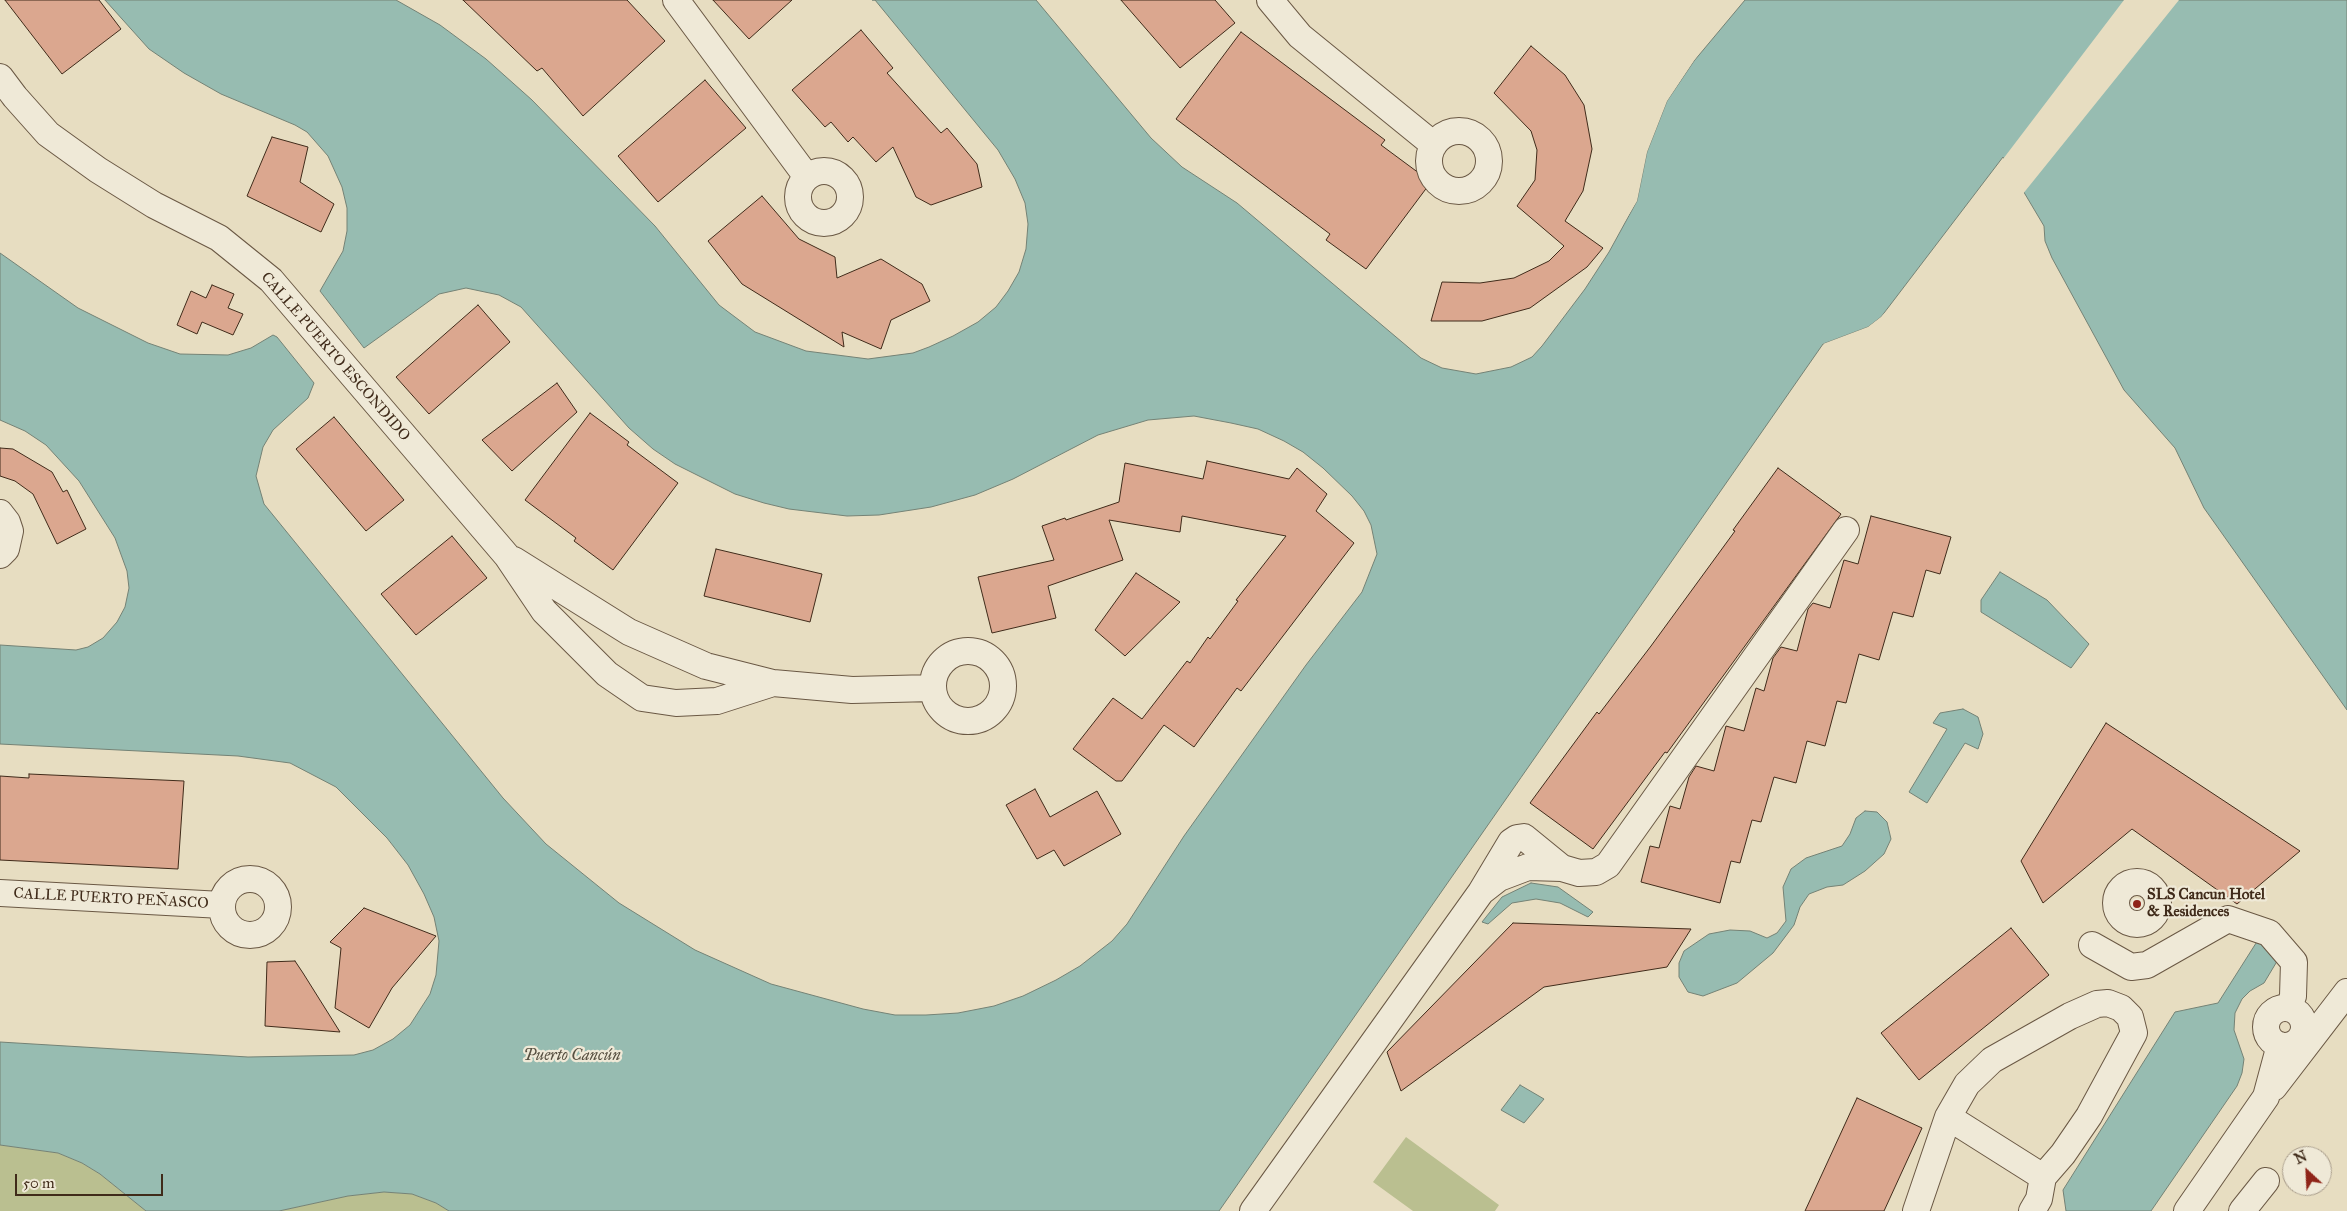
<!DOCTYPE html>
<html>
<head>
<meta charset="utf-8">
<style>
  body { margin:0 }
  #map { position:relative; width:2347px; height:1211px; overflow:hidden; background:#e7ddc1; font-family:"IM FELL Great Primer",serif }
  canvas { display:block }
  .north { position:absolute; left:2282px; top:1146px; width:50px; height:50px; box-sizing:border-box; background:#efe9d7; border:1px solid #a99d8b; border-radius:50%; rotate:335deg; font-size:14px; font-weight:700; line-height:20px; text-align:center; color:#402b1a }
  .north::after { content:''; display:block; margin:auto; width:18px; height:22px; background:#8f2418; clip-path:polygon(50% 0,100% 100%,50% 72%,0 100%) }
  .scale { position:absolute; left:15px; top:1174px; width:148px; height:22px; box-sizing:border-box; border:2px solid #402b1a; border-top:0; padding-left:6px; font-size:15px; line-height:18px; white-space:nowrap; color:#402b1a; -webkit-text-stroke:4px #efe9d7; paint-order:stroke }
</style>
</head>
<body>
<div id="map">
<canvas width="2347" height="1211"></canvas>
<div class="north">N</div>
<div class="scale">50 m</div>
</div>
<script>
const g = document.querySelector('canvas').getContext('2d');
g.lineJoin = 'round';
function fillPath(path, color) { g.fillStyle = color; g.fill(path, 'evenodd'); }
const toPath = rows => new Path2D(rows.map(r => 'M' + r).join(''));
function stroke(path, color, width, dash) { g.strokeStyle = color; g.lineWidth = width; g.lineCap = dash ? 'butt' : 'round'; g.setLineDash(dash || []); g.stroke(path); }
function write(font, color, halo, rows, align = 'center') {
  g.font = font + ' "IM FELL Great Primer",serif'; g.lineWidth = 4.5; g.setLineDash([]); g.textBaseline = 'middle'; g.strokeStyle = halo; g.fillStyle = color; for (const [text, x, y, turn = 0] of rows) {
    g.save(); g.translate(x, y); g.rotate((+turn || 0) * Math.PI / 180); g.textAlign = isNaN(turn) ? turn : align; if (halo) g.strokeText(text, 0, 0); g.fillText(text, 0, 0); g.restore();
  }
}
const green = toPath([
  [1406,1137,1499,1205,1495,1211,1413,1211,1373,1182],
  [0,1145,58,1153,82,1163,100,1174,146,1211,0,1211],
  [384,1192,412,1194,436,1203,449,1211,279,1211,348,1196]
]);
const water = toPath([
  [105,0,396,0,440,25,486,59,532,100,655,226,719,305,755,332,806,351,868,359,913,353,929,347,953,336,978,322,996,307,1008,291,1019,272,1026,249,1028,224,1025,203,1015,179,998,150,875,0,872,0,1036,0,1151,138,1182,167,1237,203,1421,358,1442,368,1476,374,1511,367,1532,357,1542,346,1585,289,1609,252,1637,201,1647,152,1667,101,1694,61,1745,0,2347,0,2347,710,2204,508,2175,448,2124,390,2052,258,2045,241,2044,226,2003,157,1881,317,1868,327,1823,344,1219,1211,449,1211,436,1203,412,1194,384,1192,348,1196,279,1211,146,1211,100,1174,82,1163,58,1153,0,1145,0,1042,248,1057,354,1055,373,1050,393,1039,410,1025,430,994,436,975,439,941,434,917,424,894,408,865,387,838,336,787,290,763,238,756,0,744,0,645,76,650,88,647,103,638,117,622,125,607,129,588,127,571,115,538,79,481,46,445,25,431,0,420,0,253,78,308,148,343,180,354,228,355,251,348,273,335,277,337,314,383,308,398,273,430,263,447,256,476,264,504,503,798,546,844,619,903,695,950,771,984,863,1009,895,1015,926,1015,958,1013,994,1006,1023,996,1056,980,1080,966,1112,941,1127,924,1184,836,1306,665,1362,592,1377,554,1371,525,1364,511,1352,496,1323,468,1303,452,1284,441,1258,429,1231,423,1194,416,1148,420,1098,435,1013,479,975,495,931,507,879,515,847,516,789,509,764,503,735,494,675,464,653,449,629,428,521,307,499,295,466,288,439,294,364,348,320,291,343,251,347,231,347,208,342,187,328,156,307,132,295,125,221,94,184,73,149,49,105,0],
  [2000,572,2047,600,2089,644,2071,668,1981,612,1981,600,2000,572],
  [1963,709,1978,717,1983,734,1978,749,1965,743,1927,803,1909,792,1947,729,1933,723,1940,713,1963,709],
  [1865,811,1877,812,1887,822,1891,839,1884,854,1865,871,1843,885,1827,887,1809,894,1800,907,1794,925,1773,953,1737,983,1703,996,1688,992,1679,977,1679,963,1684,951,1709,934,1730,930,1750,931,1767,938,1777,933,1786,921,1783,887,1791,869,1806,858,1842,846,1850,834,1856,818,1865,811],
  [1531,883,1558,887,1593,912,1588,917,1560,903,1536,899,1512,903,1488,924,1482,922,1502,897,1531,883],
  [2265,929,2288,943,2264,983,2250,991,2242,999,2235,1013,2234,1030,2244,1059,2242,1073,2237,1086,2151,1211,2066,1211,2063,1190,2175,1012,2218,1003,2265,929],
  [1520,1085,1544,1099,1524,1123,1501,1110,1520,1085]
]);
const pier = toPath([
  [2124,0,2179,0,2022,195,2002,161,1883,319,1869,329,1847,339,1828,345,1823,344,1868,327,1881,317,1892,305],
  [1707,41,1667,101,1647,152,1637,201,1625,221,1625,216,1634,200,1645,152,1665,100]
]);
const building = toPath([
  [5,0,99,0,121,29,62,74,5,0],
  [463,0,627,0,665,41,583,116,542,68,537,71,463,0],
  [713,0,792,0,749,39,713,0],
  [1121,0,1215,0,1235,23,1180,68,1121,0],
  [861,30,893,68,887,73,941,133,947,128,977,164,982,187,931,205,916,197,893,147,876,162,853,137,848,142,831,122,825,127,792,90,861,30],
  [1241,32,1385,140,1381,145,1431,182,1366,269,1326,240,1330,234,1176,119,1241,32],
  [1531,46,1565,75,1584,105,1592,149,1583,191,1565,221,1603,248,1587,267,1530,308,1482,321,1431,321,1442,282,1480,283,1514,278,1549,261,1564,246,1517,206,1535,180,1537,150,1531,131,1494,93,1531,46],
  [705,80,746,128,658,202,618,156,705,80],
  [272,137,308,147,300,182,334,204,321,232,247,196,272,137],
  [762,196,799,239,835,257,837,278,881,259,922,284,930,301,891,320,881,349,842,332,844,347,742,284,708,241,762,196],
  [212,285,234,294,228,308,243,314,233,335,202,322,197,334,177,325,191,291,206,298,212,285],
  [478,305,510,342,429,414,396,377,478,305],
  [557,383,577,412,512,471,482,440,557,383],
  [590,413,629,442,627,445,678,483,613,570,574,541,576,538,525,500,590,413],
  [334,417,404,500,366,531,296,449,334,417],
  [0,448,13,449,52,472,63,492,67,490,86,529,57,544,33,494,15,481,0,476,0,448],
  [1207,461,1289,479,1297,468,1327,494,1316,511,1354,543,1241,691,1237,688,1194,747,1164,725,1122,781,1116,781,1073,749,1113,698,1142,719,1187,661,1190,663,1208,637,1210,639,1238,601,1236,600,1286,536,1182,516,1180,532,1109,520,1123,560,1048,586,1056,618,992,633,978,577,1054,560,1042,526,1065,518,1066,520,1119,502,1125,463,1203,479,1207,461],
  [1778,468,1841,514,1667,753,1665,752,1593,849,1530,803,1597,712,1599,714,1651,646,1735,531,1733,530,1778,468],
  [1871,516,1951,537,1940,574,1926,570,1913,617,1893,612,1879,660,1859,654,1846,703,1837,701,1825,746,1807,741,1796,783,1774,777,1761,822,1752,820,1740,863,1731,861,1720,903,1641,882,1650,846,1659,848,1670,806,1680,809,1689,777,1696,766,1714,771,1726,726,1744,731,1756,688,1764,691,1773,658,1781,647,1797,651,1808,609,1813,603,1830,608,1844,560,1858,564,1871,516],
  [452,536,487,578,416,635,381,594,452,536],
  [716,549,822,574,810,622,704,596,716,549],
  [1136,573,1180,602,1125,656,1095,630,1136,573],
  [2106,723,2300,851,2237,904,2132,829,2043,903,2021,861,2106,723],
  [29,774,184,781,178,869,0,860,0,776,29,778,29,774],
  [1035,789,1050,817,1097,791,1121,834,1064,866,1054,850,1037,859,1006,805,1035,789],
  [364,908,436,936,392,988,369,1028,335,1008,341,948,330,942,364,908],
  [1513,923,1691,929,1667,967,1544,987,1401,1091,1387,1052,1513,923],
  [2011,928,2049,975,1919,1080,1881,1033,2011,928],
  [295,961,303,973,340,1032,265,1026,267,962,295,961],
  [1857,1098,1922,1128,1884,1211,1805,1211,1857,1098]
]);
const minor = toPath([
  [676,0,807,177],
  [1270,0,1300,36,1434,145],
  [0,77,15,97,48,134,98,170,154,205,219,238,271,280,507,556,544,611,607,674,642,698,676,703,717,701,773,683],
  '1429 161a30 30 0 1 1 60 0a30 30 0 1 1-60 0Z',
  '798 197a26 26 0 1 1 52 0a26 26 0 1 1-52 0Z',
  [0,513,7,522,10,531,6,549,0,555],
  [514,560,629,632,706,666,773,683,852,690,932,688],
  '933 686a35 35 0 1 1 70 0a35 35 0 1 1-70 0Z',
  '222 907a28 28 0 1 1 56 0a28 28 0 1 1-56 0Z',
  '2116 903a21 21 0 1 1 42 0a21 21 0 1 1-42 0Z',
  [1481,892,1499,878,1528,867,1562,868,1579,873,1596,872,1608,865,1846,530],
  [0,893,222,905],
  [2092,945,2131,967,2147,965,2228,919,2269,933,2294,962,2293,996,2289,1008],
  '2266 1027a19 19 0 1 1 38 0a19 19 0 1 1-38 0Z',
  [2274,1087,2347,992],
  [1948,1117,2043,1177],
  [1253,1211,1481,892,1511,842,1517,838,1524,837,1562,868],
  [1916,1211,1948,1117,1967,1084,1992,1060,2070,1016,2097,1004,2108,1003,2121,1008,2130,1017,2134,1033,2089,1116,2063,1154,2043,1177,2039,1199,2032,1211],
  [2187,1211,2266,1097,2280,1045],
  [2242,1211,2266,1181]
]);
const markers = [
  [2137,904,5,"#8f2418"]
];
const streetNames = [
  ["CALLE PUERTO ESCONDIDO",335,357,49],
  ["CALLE PUERTO PEÑASCO",111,899,3]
];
const poiNames = [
  ["SLS Cancun Hotel",2147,895],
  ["& Residences",2147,912]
];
const waterNames = [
  ["Puerto Cancún",572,1056]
];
fillPath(green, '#babf90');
fillPath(water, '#97bcb1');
stroke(water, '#748275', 1);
fillPath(pier, '#e7ddc1');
fillPath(building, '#dba78f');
stroke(building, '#402b1a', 1);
stroke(minor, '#6a5844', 28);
stroke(minor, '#efe9d7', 26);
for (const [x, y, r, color] of markers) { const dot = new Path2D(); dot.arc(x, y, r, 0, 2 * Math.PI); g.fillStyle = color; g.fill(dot); stroke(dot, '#efe9d7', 2); }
write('15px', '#402b1a', '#efe9d7', streetNames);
write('bold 15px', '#402b1a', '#efe9d7', poiNames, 'left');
write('italic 16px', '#564f40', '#efe9d7', waterNames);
</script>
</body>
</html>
